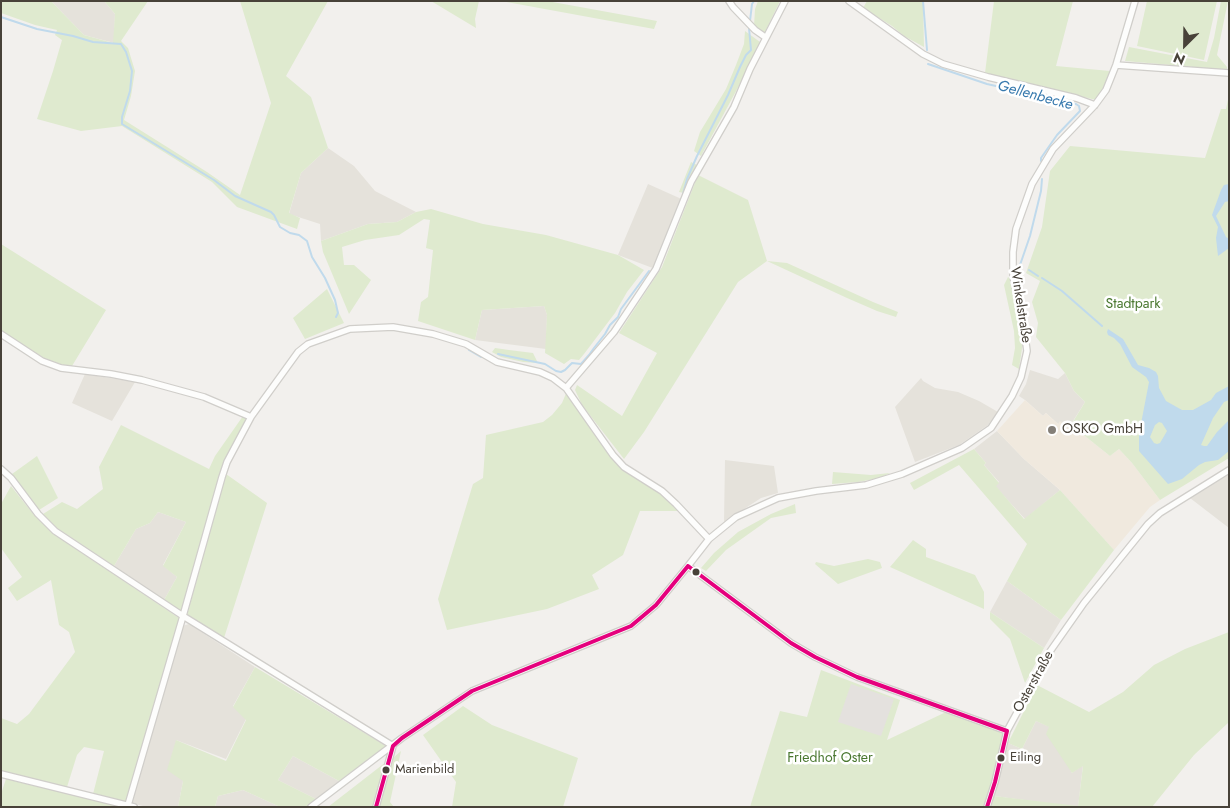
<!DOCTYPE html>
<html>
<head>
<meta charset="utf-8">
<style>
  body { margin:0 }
  #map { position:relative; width:1230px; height:808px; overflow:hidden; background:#f2f0ed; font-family:Jost,sans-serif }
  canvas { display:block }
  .frame { position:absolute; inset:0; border:2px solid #484239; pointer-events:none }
  .north { position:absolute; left:1160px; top:20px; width:50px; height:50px; -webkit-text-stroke:4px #fff; paint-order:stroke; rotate:203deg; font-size:14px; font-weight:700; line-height:20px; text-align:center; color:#484239 }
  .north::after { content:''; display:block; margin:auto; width:18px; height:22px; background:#484239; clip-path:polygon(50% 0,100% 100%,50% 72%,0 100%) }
</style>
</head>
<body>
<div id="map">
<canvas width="1230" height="808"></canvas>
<div class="frame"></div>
<div class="north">N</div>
</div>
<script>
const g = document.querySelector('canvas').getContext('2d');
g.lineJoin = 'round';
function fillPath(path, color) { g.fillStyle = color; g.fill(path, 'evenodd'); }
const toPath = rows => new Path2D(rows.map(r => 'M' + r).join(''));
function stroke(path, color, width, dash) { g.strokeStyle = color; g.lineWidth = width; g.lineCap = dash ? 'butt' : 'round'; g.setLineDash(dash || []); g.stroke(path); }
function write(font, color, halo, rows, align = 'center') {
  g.font = font + ' Jost,sans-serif'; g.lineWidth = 5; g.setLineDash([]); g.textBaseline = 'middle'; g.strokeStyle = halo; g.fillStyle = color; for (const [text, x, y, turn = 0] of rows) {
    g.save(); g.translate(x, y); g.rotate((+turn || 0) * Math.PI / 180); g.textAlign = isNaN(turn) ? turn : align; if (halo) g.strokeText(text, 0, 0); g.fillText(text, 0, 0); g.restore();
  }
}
const residential = toPath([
  [51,1,104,1,115,14,114,43,84,35],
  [328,148,354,166,375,191,416,212,397,222,368,224,321,241,320,224,289,214,301,173],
  [648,184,686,201,658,270,618,255],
  [544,306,547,315,546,349,475,340,482,310],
  [1030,370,1058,379,1065,373,1074,391,1085,402,1068,429,1058,424,1046,413,1043,416,1025,400,1019,396,1026,384],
  [85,374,135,382,112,421,72,403],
  [921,378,923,381,935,388,958,392,979,401,998,412,988,425,959,445,915,462,895,407],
  [997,431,1024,459,1060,490,1025,519,995,486,999,482,984,465,986,463,974,449],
  [725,460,774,466,778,493,761,498,724,522],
  [1229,474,1229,528,1190,498],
  [158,512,186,522,163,565,177,577,164,600,114,566,136,529,150,523],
  [1007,581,1061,620,1044,648,990,612],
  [189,624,255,667,233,706,246,719,226,759,176,740,183,781,178,807,147,807,131,803,182,626],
  [1036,721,1050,727,1072,773,1083,765,1078,807,994,796,1008,743,1022,749],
  [293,756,339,781,316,799,278,780],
  [243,790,280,807,215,807,218,796]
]);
const commercial = toPath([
  [1025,400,1043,416,1046,413,1058,424,1060,421,1068,428,1071,425,1110,456,1119,449,1132,463,1160,500,1150,507,1114,550,1060,490,1024,459,997,431]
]);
const green = toPath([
  [1,1,51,1,84,35,113,43,115,14,104,1,148,1,121,41,128,48,135,71,131,96,124,120,207,172,240,195,271,103,240,1,328,1,286,76,311,97,328,148,301,173,289,213,300,218,297,229,237,207,212,182,122,126,81,131,37,119,53,71,62,40,55,35,57,30,35,25,1,13],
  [431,1,479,1,475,19,476,28],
  [501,1,547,1,657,21,654,29],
  [758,1,780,1,764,34,754,26,755,9],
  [867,1,923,1,924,47,904,36,892,26,863,8],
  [994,1,1073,1,1056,66,1110,71,1103,90,1096,100,985,73],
  [1147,1,1217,1,1204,60,1137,46],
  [1221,1,1228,1,1217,55,1227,67,1227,70,1125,61,1129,47,1207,62,1214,38],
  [745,31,760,42,748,69,701,156,694,151,700,132,726,89,736,65,744,44],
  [1229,95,1229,458,1160,500,1132,463,1119,449,1110,456,1071,425,1085,402,1074,391,1065,373,1036,337,1038,323,1032,302,1040,281,1026,273,1042,227,1050,171,1070,146,1205,158,1221,109,1226,109],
  [691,162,697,165,688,182,684,193,679,192],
  [698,175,748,200,767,261,787,263,873,302,898,312,896,317,877,311,847,298,767,261,738,282,644,432,624,459,582,405,575,390,577,385,622,416,657,353,619,333,662,267],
  [431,209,483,224,546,235,618,255,644,270,627,292,615,313,584,354,579,360,571,359,564,364,545,353,547,315,544,306,482,310,475,340,418,321,421,302,428,297,433,250,426,248,430,220,424,219,399,235,365,240,342,247,344,265,354,265,371,280,349,314,323,252,321,241,368,224,397,222,416,212],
  [1,244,106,310,72,366,63,365,44,358,1,331],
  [1008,277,1012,280,1023,342,1019,369,1012,365,1015,348,1014,331,1004,285],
  [327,289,344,323,305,339,293,318],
  [495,348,509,350,533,353,538,363,523,362,501,357,492,352],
  [567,391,611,455,661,493,680,511,640,511,623,555,592,575,599,589,547,609,447,630,438,599,473,484,483,478,486,435,543,422,552,415,562,403],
  [243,416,247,418,226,459,222,470,181,612,164,600,177,577,163,566,186,522,158,512,150,523,136,529,114,566,57,528,43,514,62,502,77,509,103,489,99,467,121,425,209,469,215,456],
  [974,449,986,463,984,465,999,483,996,486,1024,519,1060,490,1114,550,1061,620,1007,581,1027,544,959,465,914,490,910,483],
  [37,456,58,498,39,510,12,474],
  [833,472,871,475,890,473,880,478,858,482,832,484],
  [226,474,267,503,224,638,187,615],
  [11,486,34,515,52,533,179,618,126,802,93,794,104,751,84,747,77,755,67,787,1,771,1,718,17,724,29,714,75,652,69,632,59,625,51,580,17,601,8,588,22,577,1,548,1,504],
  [795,504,796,513,771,518,726,550,706,571,701,568,714,553,738,532,771,514],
  [913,540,926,549,926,557,975,575,984,592,984,609,890,567],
  [868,559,880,562,882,568,838,584,815,564,816,562,834,566],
  [990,612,1044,648,1025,683,1010,639,990,619],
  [1229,632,1229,722,1194,755,1152,807,991,807,994,796,1078,806,1083,766,1072,773,1046,734,1049,727,1036,721,1022,749,1008,743,1037,685,1089,712,1123,692,1154,665,1185,649],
  [255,667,386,746,339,781,293,756,278,780,316,799,306,807,280,807,243,790,218,796,215,807,178,807,183,781,167,770,176,740,226,761,246,720,233,707],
  [821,670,900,700,887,740,946,712,1004,733,992,781,984,807,750,807,780,711,807,717],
  [463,706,492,725,578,758,563,807,452,807,456,782,423,735],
  [401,751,390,802,394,807,379,807,393,758],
  [386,762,374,807,328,807],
  [6,779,123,807,1,807,1,794]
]);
const parking = toPath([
  [851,684,894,699,881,736,838,722]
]);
const water = toPath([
  [1229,184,1229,201,1225,202,1216,216,1226,237,1229,239,1229,248,1218,256,1216,238,1218,227,1212,215,1221,190,1224,185],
  [1108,329,1123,339,1138,365,1149,368,1156,372,1158,376,1159,388,1166,401,1182,410,1193,410,1211,400,1216,393,1229,386,1229,400,1224,402,1213,418,1201,445,1204,446,1207,446,1217,432,1229,420,1229,451,1218,460,1205,462,1199,465,1182,479,1168,484,1139,451,1139,434,1149,382,1146,377,1132,367,1120,344,1114,338,1108,335,1107,332],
  [1159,422,1162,423,1167,431,1160,443,1157,444,1154,443,1150,437,1155,425]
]);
const stream = toPath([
  [923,1,927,50],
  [1,17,37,29,73,36,93,42,121,44,126,52,132,71,130,91,122,117,122,124,214,180,235,196,271,212,274,215,280,227,290,233,299,235,307,241,312,257,325,278,335,300,338,313,336,317],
  [750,21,752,4,754,1],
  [928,64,987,84,1076,104,1079,106,1080,111,1057,135,1041,158,1041,161],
  [683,194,687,179,697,156,728,95,740,67,746,55,751,50,749,28],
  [1022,266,1020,265,1030,236,1041,191,1042,179],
  [1029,270,1038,276],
  [1042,278,1062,291,1102,326],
  [469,350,481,357],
  [498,354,545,364,556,371,561,372,565,370,572,363,581,364,589,355,594,348,605,334,610,325,618,317,621,309,649,271]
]);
const street = toPath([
  [729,1,733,7,755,30,765,37],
  [849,1,923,54,943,64,988,77,1076,98,1095,105],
  [1116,65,1229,73],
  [1,334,42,361,61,368,111,374,142,380,204,397,251,417],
  [566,388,614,332,656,269,691,182,734,107,750,69,785,1],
  [1,469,11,478,38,514,55,531,183,616,393,746],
  [688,566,791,643,815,657,857,677,1007,731],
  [1,774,134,807],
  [128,805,183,616,222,477,227,462,251,417,298,352,308,344,350,329,393,327,433,334,466,344,497,362,540,372,553,378,566,388,613,455,624,467,662,491,676,504,709,539],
  [311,807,402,738,472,691,631,626,656,605,688,566,709,539,736,517,778,498,816,491,866,485,902,474,962,448,991,428,1012,396,1021,377,1027,351,1024,329,1013,276,1013,252,1016,229,1032,184,1053,149,1095,105,1106,90,1116,65,1135,1],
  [376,807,393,746],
  [987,807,995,782,1007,731,1051,650,1084,603,1148,524,1160,513,1229,470]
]);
const bus1 = toPath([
  [688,566,791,643,815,657,857,677,1007,731],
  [393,746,402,738,472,691,631,626,656,605,688,566],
  [376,807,393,746],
  [987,807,995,782,1007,731]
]);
const markers = [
  [1052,430,5,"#847f78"],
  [696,572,4.5,"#484239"],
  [1001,758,4.5,"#484239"],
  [386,770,4.5,"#484239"]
];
const busNames = [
  ["Eiling",1010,758],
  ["Marienbild",395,770]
];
const streetNames = [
  ["Winkelstraße",1020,305,81],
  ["Osterstraße",1034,682,-61]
];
const parkNames = [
  ["Stadtpark",1133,305],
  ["Friedhof Oster",830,759]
];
const poiNames = [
  ["OSKO GmbH",1062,430]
];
const waterNames = [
  ["Gellenbecke",1035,96,15]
];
fillPath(residential, '#e5e2db');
fillPath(commercial, '#f0e9de');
fillPath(green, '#dfeacf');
fillPath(parking, '#e4e1de');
fillPath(water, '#c0daec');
stroke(stream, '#c0daec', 2);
stroke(street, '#d0ceca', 8);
stroke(street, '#fdfdfc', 5.5);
stroke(bus1, '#e5007d', 4);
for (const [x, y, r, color] of markers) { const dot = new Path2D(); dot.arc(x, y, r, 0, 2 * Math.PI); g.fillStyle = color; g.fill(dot); stroke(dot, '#fff', 2); }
write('13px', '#484239', '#fff', busNames, 'left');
write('14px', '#484239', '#fff', streetNames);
write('14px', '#49772f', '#fff', parkNames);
write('14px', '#484239', '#fff', poiNames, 'left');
write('italic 15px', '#387aae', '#fff', waterNames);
</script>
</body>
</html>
